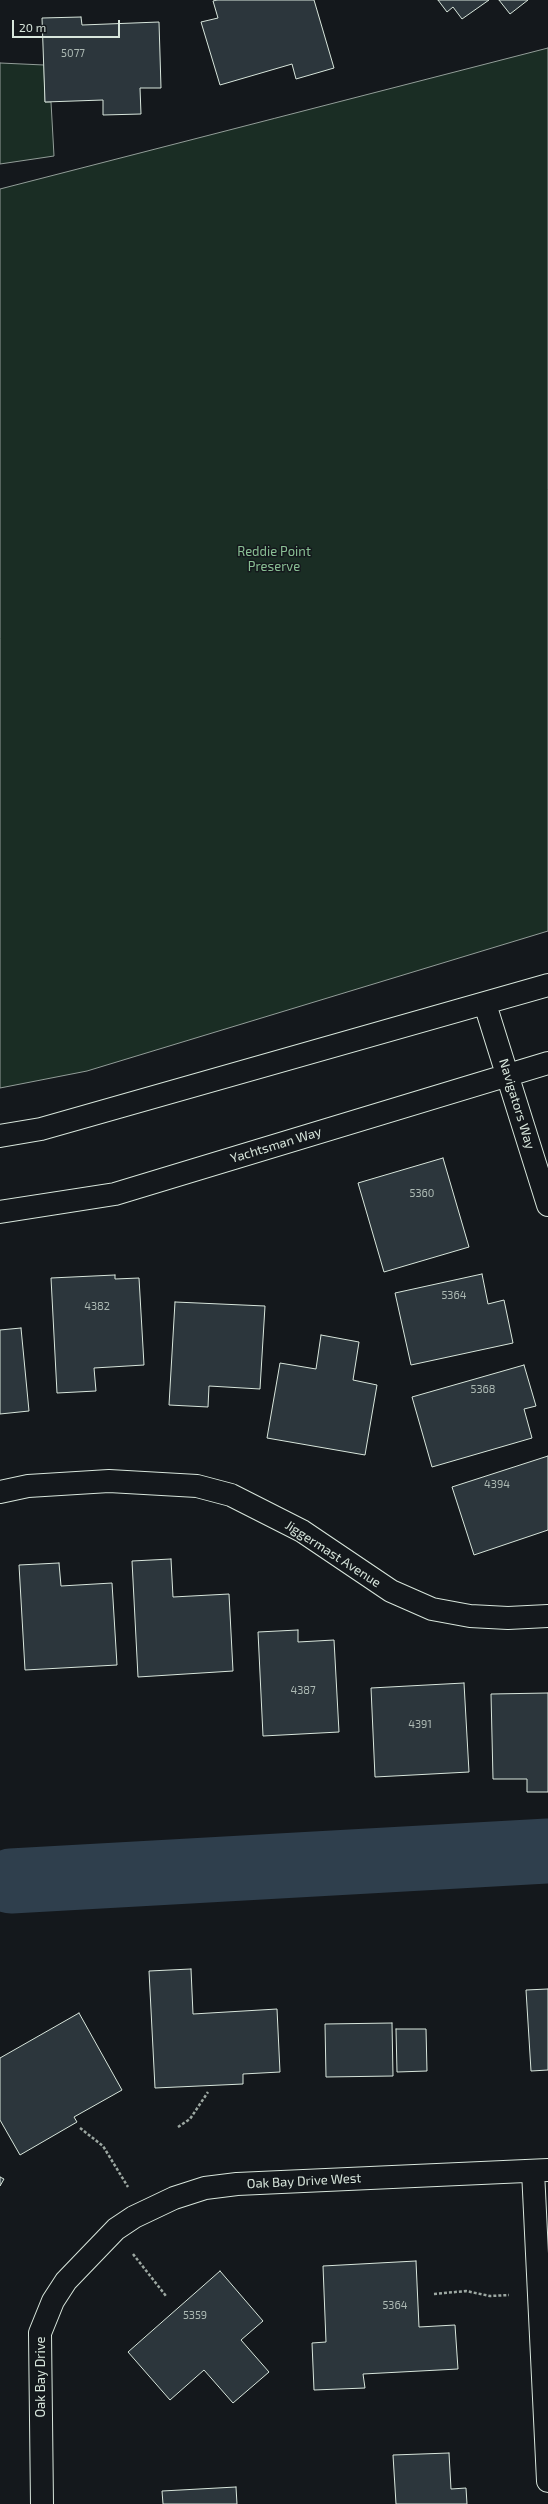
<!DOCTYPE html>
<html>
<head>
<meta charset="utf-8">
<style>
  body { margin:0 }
  #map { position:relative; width:548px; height:2504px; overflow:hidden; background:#14181c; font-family:"Exo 2",sans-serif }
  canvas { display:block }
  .scale { position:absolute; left:12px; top:20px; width:108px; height:18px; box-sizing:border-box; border:2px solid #d8e6dc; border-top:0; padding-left:5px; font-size:12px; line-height:14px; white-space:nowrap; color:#d8e6dc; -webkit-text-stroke:3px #14181c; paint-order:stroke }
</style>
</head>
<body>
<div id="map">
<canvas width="548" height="2504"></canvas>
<div class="scale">20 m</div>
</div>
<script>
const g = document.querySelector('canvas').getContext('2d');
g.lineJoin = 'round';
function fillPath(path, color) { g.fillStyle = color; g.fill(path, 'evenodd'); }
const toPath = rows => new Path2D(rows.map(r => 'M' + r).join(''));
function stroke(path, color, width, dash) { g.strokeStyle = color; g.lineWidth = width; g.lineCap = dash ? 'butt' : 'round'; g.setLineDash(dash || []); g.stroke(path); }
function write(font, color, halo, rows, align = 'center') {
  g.font = font + ' "Exo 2",sans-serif'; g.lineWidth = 3; g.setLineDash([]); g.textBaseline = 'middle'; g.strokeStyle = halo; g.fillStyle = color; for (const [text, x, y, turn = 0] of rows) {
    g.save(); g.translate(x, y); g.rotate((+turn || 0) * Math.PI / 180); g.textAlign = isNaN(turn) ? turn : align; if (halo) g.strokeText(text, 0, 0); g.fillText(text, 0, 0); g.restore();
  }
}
const green = toPath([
  [548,48,548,931,87,1071,0,1088,0,189,548,48],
  [0,63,44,65,45,102,51,102,54,156,0,164,0,63]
]);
const river = toPath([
  [11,1881,548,1851]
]);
const building = toPath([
  [217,0,314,0,334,68,296,79,292,64,220,85,201,22,218,18,213,1,217,0],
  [438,0,489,0,462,19,453,7,447,12,438,0],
  [499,0,528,0,510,14,499,0],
  [81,17,82,25,159,22,161,88,140,88,141,114,103,115,103,100,45,102,42,18,81,17],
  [443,1158,469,1247,384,1272,358,1183,443,1158],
  [482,1274,488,1304,504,1300,513,1343,411,1365,395,1293,482,1274],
  [115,1275,115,1279,139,1278,144,1365,94,1368,96,1391,57,1393,51,1278,115,1275],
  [175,1302,265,1306,260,1389,209,1386,208,1407,169,1405,175,1302],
  [21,1328,29,1411,0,1414,0,1330,21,1328],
  [321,1335,359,1342,353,1380,377,1385,365,1455,267,1438,280,1363,316,1369,321,1335],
  [524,1365,536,1406,524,1409,532,1438,432,1467,412,1397,524,1365],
  [548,1456,548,1530,474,1555,452,1487,548,1456],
  [171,1559,173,1597,229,1594,233,1671,138,1677,132,1561,171,1559],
  [59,1563,61,1586,112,1583,117,1665,25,1670,19,1565,59,1563],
  [298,1630,298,1642,334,1640,339,1732,263,1736,258,1632,298,1630],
  [464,1683,469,1772,375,1777,371,1688,464,1683],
  [548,1693,548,1792,527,1792,527,1779,493,1779,491,1694,548,1693],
  [191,1969,193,2014,277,2009,280,2072,243,2074,243,2084,155,2088,149,1971,191,1969],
  [548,1989,548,2070,531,2071,526,1990,548,1989],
  [79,2013,122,2090,74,2117,77,2122,20,2155,0,2120,0,2058,79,2013],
  [392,2023,393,2076,326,2077,325,2024,392,2023],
  [396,2029,426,2029,427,2071,397,2072,396,2029],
  [0,2177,4,2179,0,2186,0,2177],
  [416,2261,419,2327,455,2325,458,2369,363,2374,365,2388,314,2390,312,2343,326,2342,323,2266,416,2261],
  [220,2271,263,2321,241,2340,269,2372,233,2403,204,2370,170,2400,128,2352,220,2271],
  [449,2453,451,2489,466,2488,467,2504,396,2504,393,2455,449,2453],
  [236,2487,237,2504,163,2504,162,2491,236,2487]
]);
const path = toPath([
  [178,2127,190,2119,208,2092],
  [80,2128,103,2146,128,2187],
  [133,2254,166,2296],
  [434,2294,466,2291,490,2296,509,2295]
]);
const street = toPath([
  [485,1004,548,1205],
  [0,1136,41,1129,548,985],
  [0,1212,115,1194,548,1063],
  [0,1492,28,1486,109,1481,197,1486,231,1495,302,1531,391,1591,432,1609,470,1616,508,1618,548,1616],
  [533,2171,548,2481],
  [42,2504,40,2333,53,2301,66,2281,116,2229,134,2217,174,2198,205,2188,237,2184,548,2170]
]);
const numberNames = [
  ["5077",73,53],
  ["5360",422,1193],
  ["5364",454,1295],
  ["4382",97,1306],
  ["5368",483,1389],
  ["4394",497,1484],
  ["4387",303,1690],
  ["4391",420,1724],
  ["5364",395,2305],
  ["5359",195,2315]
];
const parkNames = [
  ["Reddie Point",274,552],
  ["Preserve",274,567]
];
const streetNames = [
  ["Navigators Way",517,1104,73],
  ["Yachtsman Way",276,1145,-17],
  ["Jiggermast Avenue",333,1554,33],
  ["Oak Bay Drive West",304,2181,-3],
  ["Oak Bay Drive",41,2377,-90]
];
fillPath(green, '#1a2d24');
stroke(green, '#939e99', 1);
stroke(river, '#2f3f4d', 65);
fillPath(building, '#2c363c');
stroke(building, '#d8e6dc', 1);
stroke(street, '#d8e6dc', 24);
stroke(path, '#9da8a2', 2.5, [3, 2]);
stroke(street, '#14181c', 22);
write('11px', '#adbab4', null, numberNames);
write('13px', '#8ac095', '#14181c', parkNames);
write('13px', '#d8e6dc', '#14181c', streetNames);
</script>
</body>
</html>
